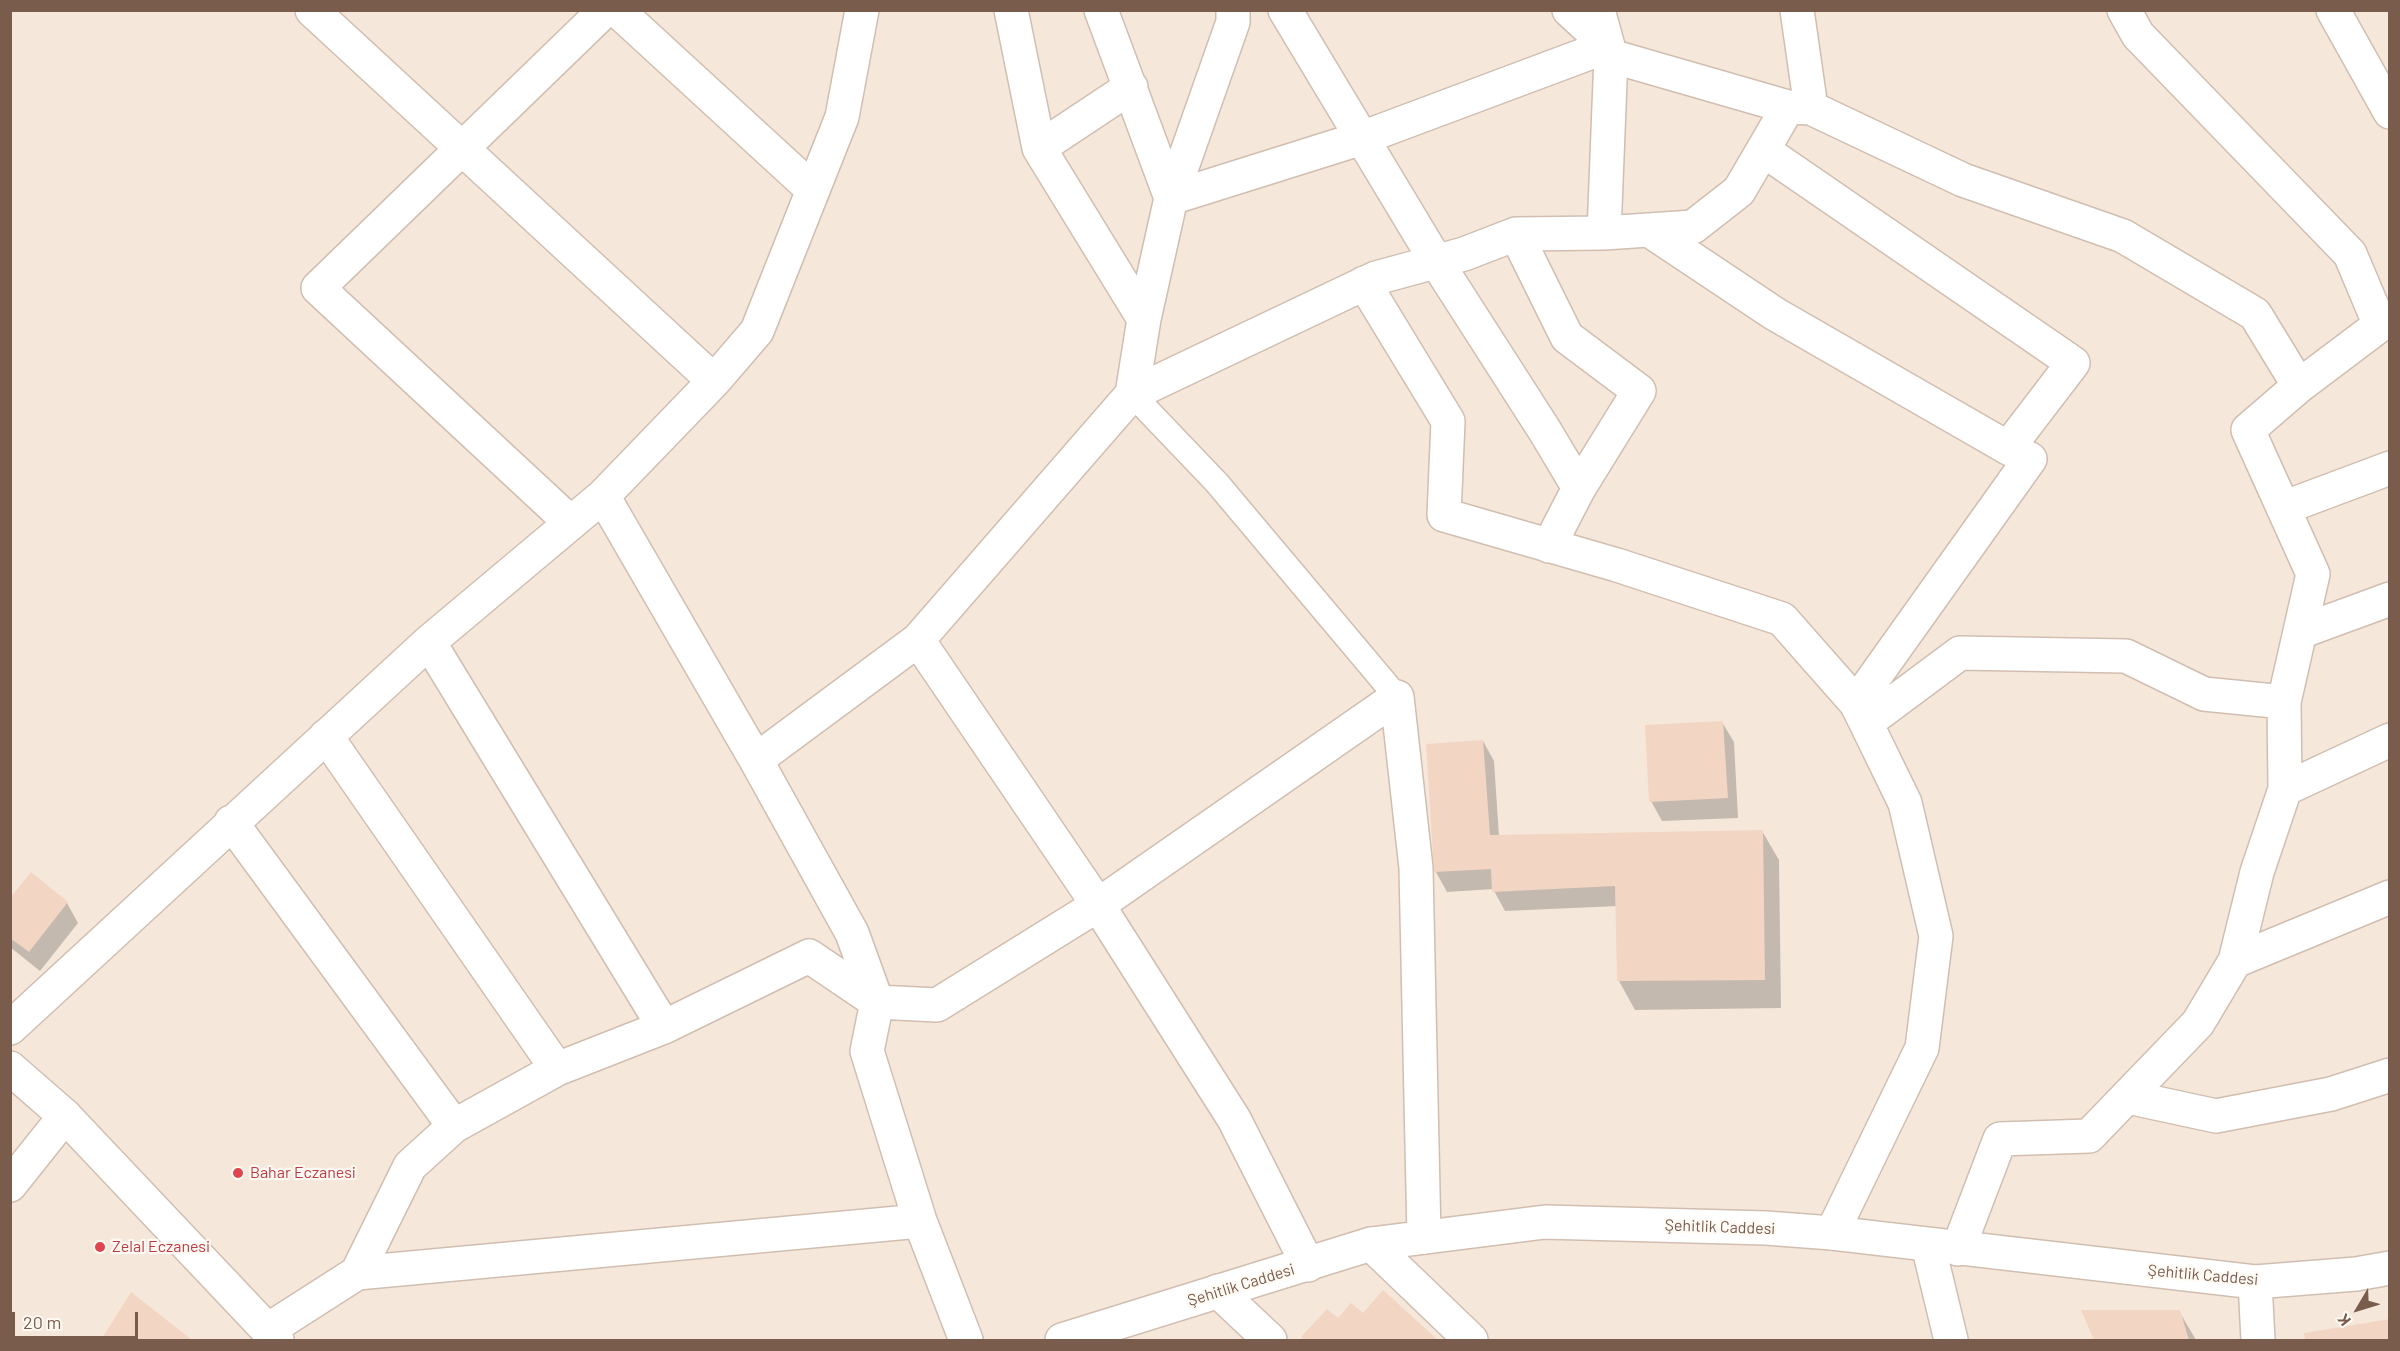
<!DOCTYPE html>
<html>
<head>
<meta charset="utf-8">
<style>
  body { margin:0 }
  #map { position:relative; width:2400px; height:1351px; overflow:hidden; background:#fdf6ec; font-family:Barlow,sans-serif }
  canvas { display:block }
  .frame { position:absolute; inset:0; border:12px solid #7a5c4d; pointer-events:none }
  .north { position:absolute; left:2328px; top:1279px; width:60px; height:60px; -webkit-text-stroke:4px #fffaf3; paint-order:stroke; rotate:232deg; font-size:16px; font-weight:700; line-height:24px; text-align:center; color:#7a5c4d }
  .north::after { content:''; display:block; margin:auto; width:21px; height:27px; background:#7a5c4d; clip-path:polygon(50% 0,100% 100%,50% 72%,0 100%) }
  .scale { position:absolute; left:12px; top:1312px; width:126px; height:27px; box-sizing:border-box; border:3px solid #7a5c4d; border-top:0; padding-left:8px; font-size:18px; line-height:21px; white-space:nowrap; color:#7a5c4d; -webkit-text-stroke:4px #fffaf3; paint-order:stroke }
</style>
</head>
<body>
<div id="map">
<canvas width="2400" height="1351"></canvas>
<div class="frame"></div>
<div class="north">K</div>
<div class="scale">20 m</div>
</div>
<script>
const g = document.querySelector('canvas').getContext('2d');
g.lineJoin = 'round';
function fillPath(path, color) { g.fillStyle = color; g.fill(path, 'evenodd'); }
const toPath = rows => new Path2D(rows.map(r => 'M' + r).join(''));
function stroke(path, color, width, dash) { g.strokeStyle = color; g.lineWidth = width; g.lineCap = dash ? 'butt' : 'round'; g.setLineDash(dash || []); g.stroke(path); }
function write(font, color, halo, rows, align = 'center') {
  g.font = font + ' Barlow,sans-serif'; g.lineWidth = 4.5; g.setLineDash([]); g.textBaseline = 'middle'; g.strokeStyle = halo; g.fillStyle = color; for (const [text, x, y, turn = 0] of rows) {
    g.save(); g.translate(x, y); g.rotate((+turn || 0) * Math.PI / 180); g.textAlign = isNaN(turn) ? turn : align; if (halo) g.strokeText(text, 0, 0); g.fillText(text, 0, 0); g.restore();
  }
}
const residential = toPath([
  [11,11,2389,11,2389,1340,11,1340]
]);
const shadow = toPath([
  [1722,722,1734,742,1738,818,1662,821,1651,801],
  [1483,741,1494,761,1499,836,1762,831,1779,860,1781,1008,1635,1010,1619,981,1618,906,1505,911,1493,889,1447,892,1436,872,1428,745],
  [10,900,67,903,78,923,40,971,10,947],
  [1383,1292,1436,1340,1305,1340,1303,1338,1338,1320,1363,1315],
  [132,1294,190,1340,103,1340],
  [2083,1311,2179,1311,2196,1340,2095,1340],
  [2390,1321,2390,1340,2306,1340,2305,1334]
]);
const building = toPath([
  [1723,721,1728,798,1649,802,1645,725],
  [1483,740,1490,835,1763,830,1765,980,1617,981,1615,886,1492,892,1491,869,1434,872,1426,744],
  [31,872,68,902,29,952,10,938,10,898],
  [1383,1290,1438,1340,1304,1340,1301,1337,1327,1309,1338,1318,1351,1303,1363,1313],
  [131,1292,192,1340,101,1340],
  [2081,1310,2180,1310,2189,1340,2094,1340],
  [2390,1319,2390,1340,2305,1340,2304,1333]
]);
const service = toPath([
  [1132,394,1217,483,1397,697]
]);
const minor = toPath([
  [312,10,714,381],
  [617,10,813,190],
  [1011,10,1039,148,1144,319],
  [1101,10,1171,198,1362,138,1608,46,1598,10],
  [1285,10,1436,261,1545,431,1579,488,1549,546],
  [1569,10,1608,46,1611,56,1788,107],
  [1797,10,1811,108],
  [2124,10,2138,35,2350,254,2380,325,2299,386],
  [2333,10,2390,112],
  [1039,148,1131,87],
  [1763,150,2073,363,2008,448,2030,459,1856,703],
  [1649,230,1775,314,2008,448],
  [1604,233,1611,56],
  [1516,234,1567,337,1639,391,1579,488],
  [1364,283,1448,421,1444,515,1617,565,1782,619,1856,703,1866,723,1905,803,1936,936,1922,1048,1832,1233],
  [1132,394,1376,278,1464,254,1516,234,1604,233,1693,227,1739,191,1788,107,1811,108,1963,180,2123,236,2255,314,2299,386,2248,430,2313,574,2284,702,2285,789,2257,872,2235,961,2198,1023,2089,1136,2000,1139,1958,1249],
  [603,496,756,760,852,933,877,1002,937,1005,1098,905,1397,697,1416,868,1424,1237],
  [2283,508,2390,468],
  [571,523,318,288,605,10],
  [2300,632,2390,599],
  [918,640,1098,905,1234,1119,1308,1265],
  [429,642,664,1027],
  [1866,723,1960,653,2126,656,2204,694,2284,702],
  [326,736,557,1069],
  [756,760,918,640,1132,394,1144,319,1171,198,1233,22,1233,10],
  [2285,789,2390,740],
  [231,822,454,1126],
  [2235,961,2390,897],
  [10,1028,429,642,603,496,714,381,757,331,842,117,862,10],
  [2128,1097,2216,1116,2331,1094,2390,1075],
  [10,1185,65,1116],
  [1371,1244,1471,1340],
  [1928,1245,1951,1340],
  [357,1273,410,1166,454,1126,557,1069,664,1027,809,956,877,1002,867,1051,920,1221,966,1340],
  [2255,1282,2258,1340],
  [1218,1291,1270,1340],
  [268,1330,357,1273,920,1221]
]);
const tertiary = toPath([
  [10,1068,65,1116,277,1340],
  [1062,1340,1371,1244,1545,1222,1766,1228,1832,1233,2255,1282,2356,1274,2390,1268]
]);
const markers = [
  [238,1173,6,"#e0444e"],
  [100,1247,6,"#e0444e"]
];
const healthNames = [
  ["Bahar Eczanesi",250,1173],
  ["Zelal Eczanesi",112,1247]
];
const streetNames = [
  ["Şehitlik Caddesi",1720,1227,2],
  ["Şehitlik Caddesi",2203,1275,5],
  ["Şehitlik Caddesi",1241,1285,-17]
];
fillPath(residential, '#f5e8da');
fillPath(shadow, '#0003');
fillPath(building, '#f3d5c3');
stroke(service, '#d1beb0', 27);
stroke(minor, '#d1beb0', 36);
stroke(tertiary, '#d1beb0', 36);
stroke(service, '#fff', 24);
stroke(minor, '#fff', 33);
stroke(tertiary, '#fff', 33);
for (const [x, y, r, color] of markers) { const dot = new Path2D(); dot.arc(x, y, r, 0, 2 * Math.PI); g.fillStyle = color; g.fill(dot); stroke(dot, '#fffaf3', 2); }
write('16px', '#be3a42', '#fffaf3', healthNames, 'left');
write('16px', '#7a5c4d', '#fffaf3', streetNames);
</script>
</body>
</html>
